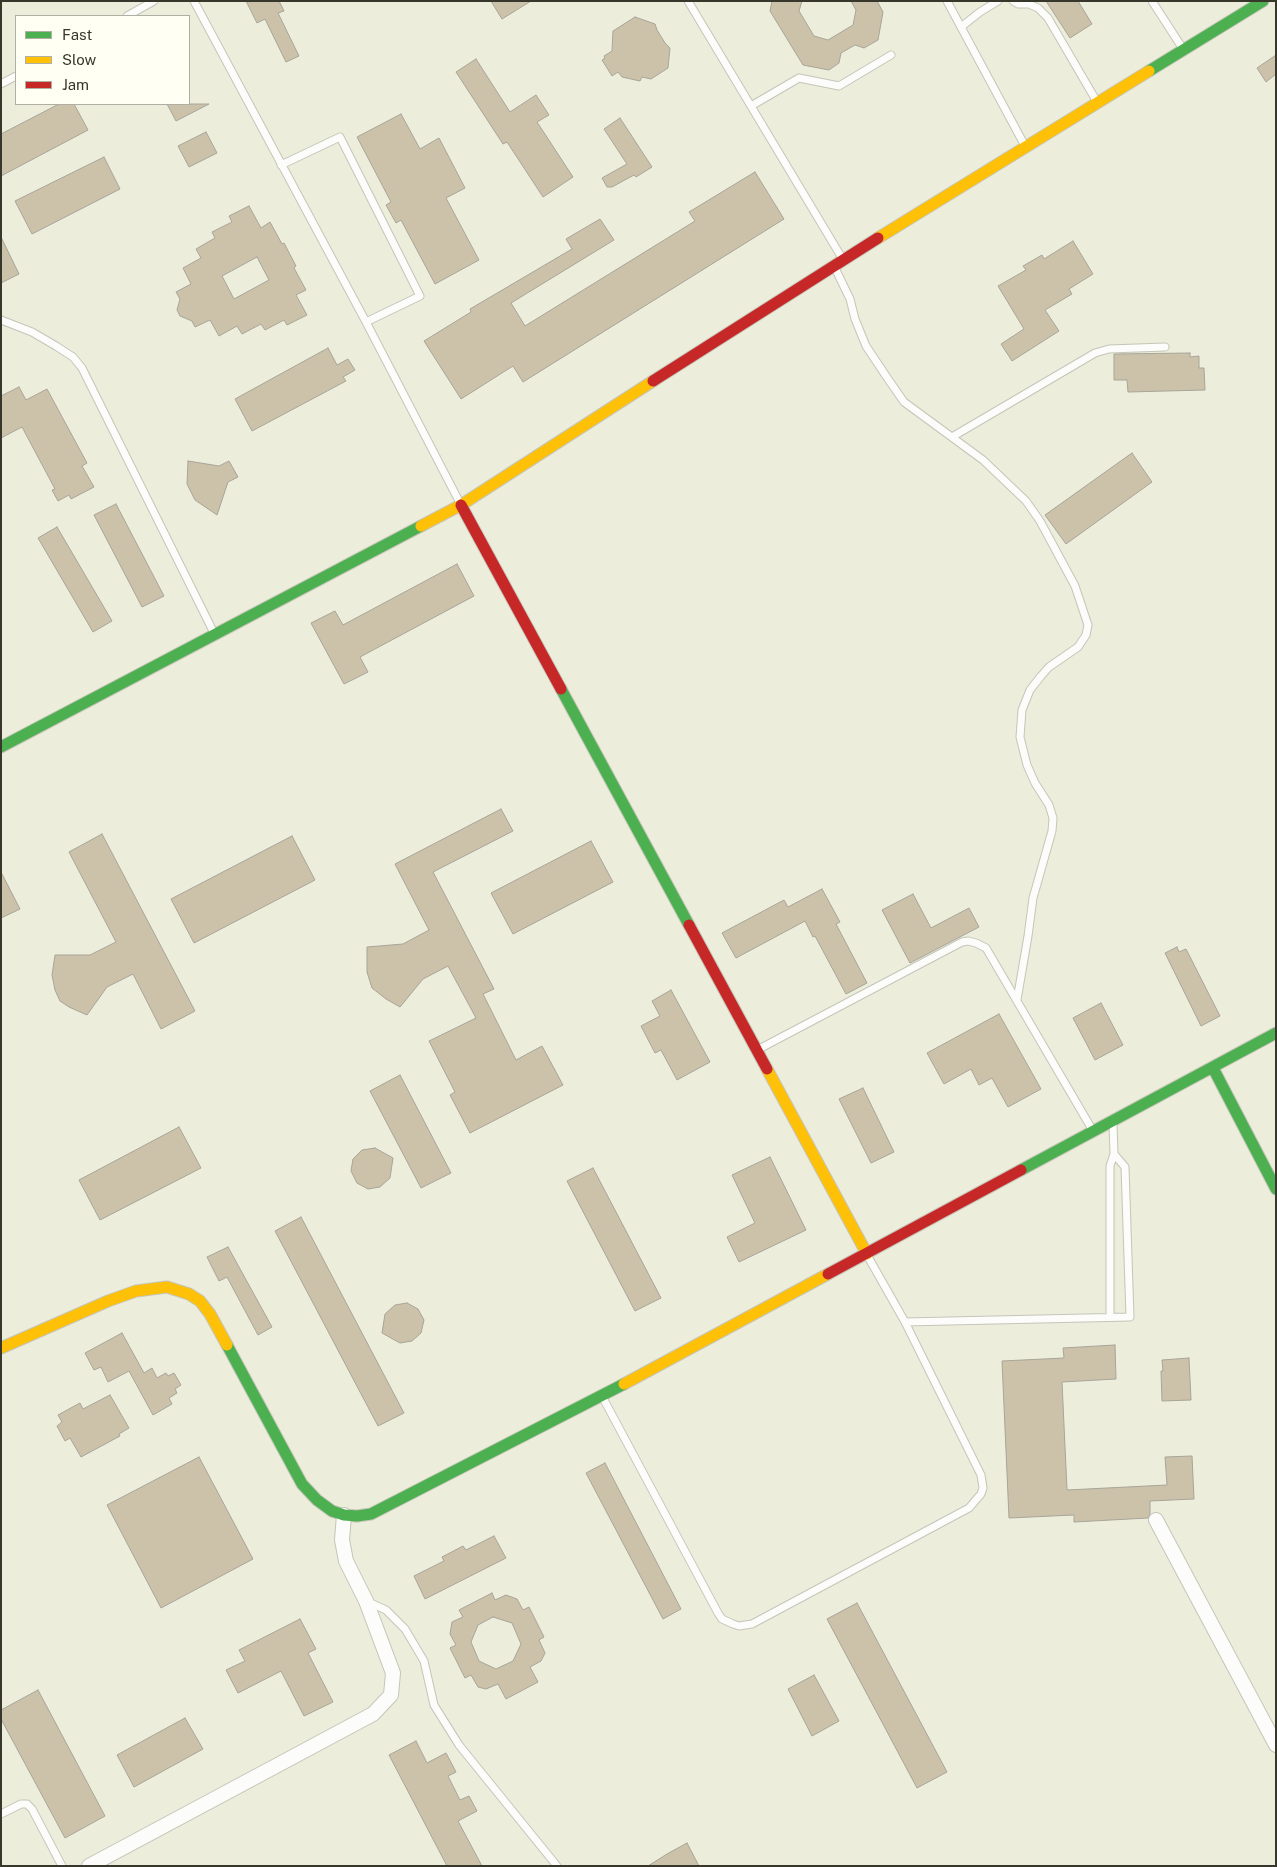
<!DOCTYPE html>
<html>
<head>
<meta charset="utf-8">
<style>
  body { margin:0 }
  #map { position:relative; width:1277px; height:1867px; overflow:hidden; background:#ededdc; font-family:"Public Sans",sans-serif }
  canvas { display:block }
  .frame { position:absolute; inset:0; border:2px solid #38372c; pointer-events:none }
  .legend { position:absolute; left:15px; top:15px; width:175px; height:90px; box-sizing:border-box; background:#fffff3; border:1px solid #afafa3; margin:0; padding:6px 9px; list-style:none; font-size:15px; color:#38372c }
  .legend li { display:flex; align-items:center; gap:10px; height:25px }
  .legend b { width:25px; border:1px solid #afafa3 }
</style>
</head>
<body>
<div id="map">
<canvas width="1277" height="1867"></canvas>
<div class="frame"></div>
<ul class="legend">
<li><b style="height:6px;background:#4caf50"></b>Fast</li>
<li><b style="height:6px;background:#ffc107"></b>Slow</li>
<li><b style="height:6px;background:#c62828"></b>Jam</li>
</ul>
</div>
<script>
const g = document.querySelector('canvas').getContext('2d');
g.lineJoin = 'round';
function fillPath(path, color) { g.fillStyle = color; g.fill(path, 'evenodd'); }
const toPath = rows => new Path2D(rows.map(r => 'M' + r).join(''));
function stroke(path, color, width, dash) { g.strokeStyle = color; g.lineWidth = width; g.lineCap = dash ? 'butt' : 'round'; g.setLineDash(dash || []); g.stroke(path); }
const building = toPath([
  [246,1,279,1,284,11,278,13,299,56,286,62,265,19,257,23,246,1],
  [491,1,531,1,502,19,491,1],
  [772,1,802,1,799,11,814,36,828,40,853,25,856,10,851,1,877,1,883,12,878,40,864,48,855,45,841,53,839,63,829,70,803,65,770,11,772,1],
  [1046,1,1078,1,1092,24,1070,38,1046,1],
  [635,17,655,24,657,30,665,43,670,48,668,68,651,79,642,77,640,81,622,77,618,72,612,76,602,60,605,58,604,56,612,51,613,31,635,17],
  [1276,55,1276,74,1266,82,1257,68,1276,55],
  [476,59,510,112,536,95,549,115,537,122,573,177,543,197,507,142,503,144,456,72,476,59],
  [59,104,74,104,88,130,1,176,1,134,59,104],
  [167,104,209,104,176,121,167,104],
  [401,114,420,149,439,138,465,188,446,198,479,260,435,284,401,220,396,223,386,205,391,202,357,137,401,114],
  [620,118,652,167,636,177,634,175,612,187,607,187,602,178,627,164,604,129,620,118],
  [206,132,217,153,189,167,178,146,206,132],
  [104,157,120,189,32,234,15,201,104,157],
  [755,172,784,219,523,382,513,366,461,399,424,341,471,312,470,309,572,249,566,239,600,219,614,240,511,303,525,326,695,221,689,212,755,172],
  [249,206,261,228,270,222,282,244,284,243,296,266,294,268,306,290,296,295,307,315,287,325,284,320,265,330,261,324,242,334,237,326,219,336,210,320,195,327,192,321,180,316,177,310,180,299,176,292,191,284,183,268,201,258,196,249,215,238,212,232,232,222,229,216,249,206],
  [257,257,269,280,234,299,222,276,257,257],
  [1,237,19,274,1,283,1,237],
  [1073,241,1093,274,1069,289,1072,294,1045,310,1059,331,1012,361,1001,344,1024,329,998,286,1026,270,1023,266,1042,255,1044,259,1073,241],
  [328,348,337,365,348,359,355,370,343,377,346,381,252,431,235,399,328,348],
  [1190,353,1190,357,1199,356,1199,368,1204,368,1205,390,1128,392,1127,380,1114,380,1114,354,1190,353],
  [19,387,26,400,47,389,87,463,82,466,94,487,71,499,69,495,58,501,52,490,55,489,22,427,1,438,1,396,19,387],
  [1132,453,1152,482,1066,544,1045,515,1132,453],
  [188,461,219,466,229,461,238,477,228,482,217,515,195,500,187,484,188,461],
  [116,504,164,596,142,607,94,515,116,504],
  [57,527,112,621,93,632,38,538,57,527],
  [457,564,474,596,360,657,368,672,344,684,311,623,335,611,343,625,457,564],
  [501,809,513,831,433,872,494,989,483,994,516,1060,542,1046,563,1085,470,1133,450,1095,455,1092,429,1041,476,1018,448,966,423,979,400,1007,386,999,372,988,367,972,367,947,403,944,429,930,395,864,501,809],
  [102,834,195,1011,161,1029,133,974,107,987,87,1015,69,1007,60,1001,55,990,52,975,55,955,90,955,116,942,69,852,102,834],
  [292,836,315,880,194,943,171,899,292,836],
  [591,841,613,882,513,934,491,893,591,841],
  [1,872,20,909,1,918,1,872],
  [822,889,840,922,836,924,867,983,846,994,815,936,813,937,805,921,736,958,722,933,784,900,788,907,822,889],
  [913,894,931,928,969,908,979,927,910,963,882,910,913,894],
  [1177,947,1179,952,1186,949,1220,1016,1201,1026,1165,953,1177,947],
  [671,990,710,1062,677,1080,661,1050,655,1053,641,1026,660,1016,652,1001,671,990],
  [1101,1003,1123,1045,1095,1060,1073,1018,1101,1003],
  [999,1014,1041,1089,1008,1107,992,1078,979,1085,971,1069,944,1084,927,1053,999,1014],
  [400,1075,451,1173,421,1188,370,1091,400,1075],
  [863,1088,894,1152,871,1163,839,1099,863,1088],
  [179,1127,201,1168,100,1220,79,1180,179,1127],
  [375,1148,393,1158,390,1178,380,1187,368,1189,357,1183,351,1171,353,1159,362,1150,375,1148],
  [770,1157,806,1230,739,1262,727,1237,755,1223,732,1175,770,1157],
  [593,1168,661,1298,635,1311,567,1181,593,1168],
  [301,1217,404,1413,378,1426,275,1231,301,1217],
  [228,1247,272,1327,258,1335,227,1277,219,1281,207,1257,228,1247],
  [407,1303,418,1309,424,1320,421,1333,412,1341,400,1343,382,1333,385,1314,395,1305,407,1303],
  [122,1333,144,1373,152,1368,157,1378,166,1373,168,1376,174,1373,181,1385,175,1389,177,1393,169,1398,172,1404,153,1415,129,1371,108,1382,101,1367,94,1370,85,1353,122,1333],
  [1115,1345,1116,1379,1062,1382,1067,1490,1167,1485,1165,1457,1192,1456,1194,1499,1150,1501,1150,1514,1148,1518,1074,1522,1074,1515,1009,1518,1002,1361,1064,1358,1063,1348,1115,1345],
  [1189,1358,1191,1400,1162,1401,1161,1371,1163,1371,1162,1360,1189,1358],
  [110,1395,129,1428,119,1434,120,1436,81,1457,70,1438,65,1441,57,1426,62,1422,58,1415,80,1403,83,1409,110,1395],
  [199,1457,253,1559,161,1608,107,1505,199,1457],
  [605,1463,681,1609,663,1619,586,1473,605,1463],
  [494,1536,506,1558,425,1599,414,1576,444,1561,442,1557,463,1546,466,1550,494,1536],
  [492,1593,495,1600,506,1595,517,1599,523,1610,529,1607,544,1637,539,1640,545,1653,541,1661,530,1667,538,1682,506,1699,498,1684,486,1689,478,1687,471,1675,465,1678,450,1648,456,1645,450,1634,452,1622,463,1617,459,1610,492,1593],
  [493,1617,512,1623,521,1644,513,1661,496,1669,479,1661,471,1642,478,1625,493,1617],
  [857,1603,947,1772,917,1788,827,1619,857,1603],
  [300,1619,316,1649,308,1653,333,1702,304,1716,281,1671,238,1693,226,1670,245,1661,239,1650,300,1619],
  [814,1675,839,1721,812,1736,788,1689,814,1675],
  [38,1690,105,1816,65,1838,1,1719,1,1710,38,1690],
  [185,1718,203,1749,134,1787,117,1755,185,1718],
  [416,1741,427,1763,446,1753,456,1772,448,1776,460,1800,469,1796,477,1811,458,1821,482,1866,447,1866,389,1755,416,1741],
  [687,1843,699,1866,648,1866,667,1854,687,1843]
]);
const lane = toPath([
  [194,1,366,322,460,503],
  [688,1,842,258],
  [947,1,1025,146],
  [1013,1,1018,4,1029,4,1038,8,1048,18,1097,102],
  [1152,1,1183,49],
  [127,16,154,1],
  [961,27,980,12,998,1],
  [1,84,16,76],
  [751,106,799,78,839,86,891,55],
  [281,165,340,137,420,296,366,322],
  [834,266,850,299,855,319,866,346,886,376,904,402,983,460,1026,501,1040,521,1075,586,1088,625,1086,635,1078,647,1049,667,1041,676,1030,690,1022,710,1020,737,1027,765,1035,783,1049,805,1053,818,1052,831,1033,898,1028,936,1017,1000],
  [1,320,32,332,56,346,73,357,82,368,214,633],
  [952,437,1095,353,1109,349,1165,347],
  [759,1049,962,942,968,941,976,943,986,948,1093,1131],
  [1110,1317,1110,1166,1114,1154,1113,1123],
  [905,1322,1130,1317,1125,1167,1114,1154],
  [603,1398,718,1613,722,1619,733,1624,739,1626,752,1624,969,1508,981,1494,983,1488,981,1475,905,1322,867,1255],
  [366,1601,386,1610,405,1629,424,1661,434,1705,459,1745,557,1866],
  [1,1814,21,1804,27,1804,32,1809,62,1866]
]);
const street = toPath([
  [1156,1520,1276,1745],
  [89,1866,373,1714,391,1695,393,1673,366,1601,346,1561,342,1540,344,1515]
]);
const fast = toPath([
  [1149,71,1263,1],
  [561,689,689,925],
  [1,747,421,526],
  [1213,1068,1276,1189],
  [1021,1170,1276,1033],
  [227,1345,302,1484,317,1500,332,1511,344,1515,357,1516,371,1514,624,1384]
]);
const slow = toPath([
  [878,238,1149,71],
  [421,526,461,505,653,381],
  [767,1069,867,1254],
  [1,1348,108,1301,136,1291,167,1287,189,1294,200,1301,210,1314,227,1345],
  [624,1384,828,1274]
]);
const jam = toPath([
  [653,381,878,238],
  [461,505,561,689],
  [689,925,767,1069],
  [828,1274,1021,1170]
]);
fillPath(building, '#cbc2a9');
stroke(building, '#a7a499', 1);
stroke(lane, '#c5c5b9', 9);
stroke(street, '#c5c5b9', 16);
stroke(fast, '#c5c5b9', 13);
stroke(slow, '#c5c5b9', 13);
stroke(jam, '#c5c5b9', 13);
stroke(lane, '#fcfcfa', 7);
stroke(street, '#fcfcfa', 14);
stroke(fast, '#4caf50', 11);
stroke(slow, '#ffc107', 11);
stroke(jam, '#c62828', 11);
</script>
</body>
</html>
